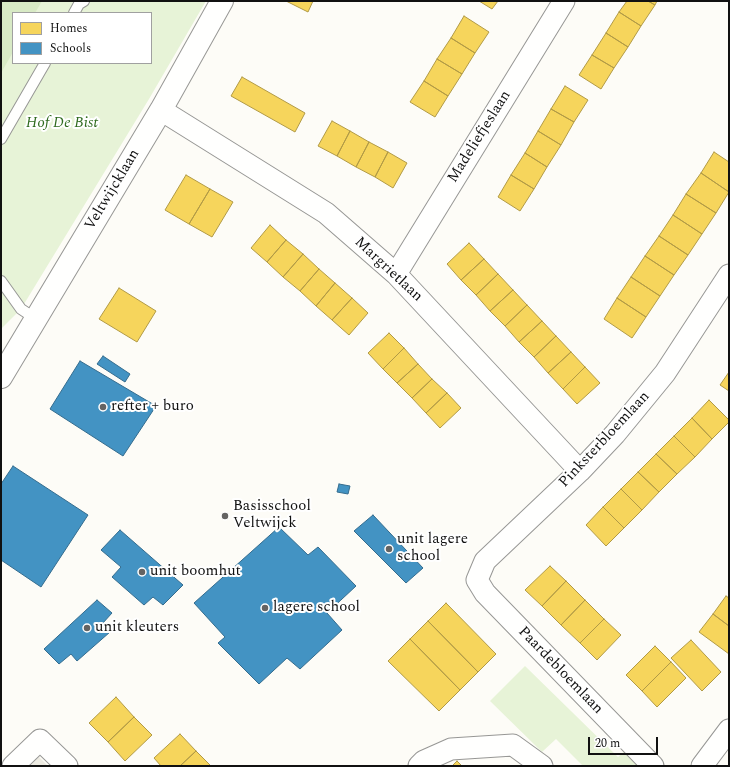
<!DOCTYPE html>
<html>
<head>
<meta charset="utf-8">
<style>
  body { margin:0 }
  #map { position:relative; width:730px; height:767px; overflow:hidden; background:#fdfcf7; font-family:Spectral,serif }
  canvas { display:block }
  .frame { position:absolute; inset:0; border:2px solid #111; pointer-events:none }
  .legend { position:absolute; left:12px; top:12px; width:140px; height:52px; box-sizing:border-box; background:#fff; border:1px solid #a0a0a0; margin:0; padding:5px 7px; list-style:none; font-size:12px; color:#111 }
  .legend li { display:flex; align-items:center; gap:8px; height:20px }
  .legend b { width:20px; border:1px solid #a0a0a0 }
  .scale { position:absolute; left:588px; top:737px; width:70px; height:18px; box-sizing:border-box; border:2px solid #111; border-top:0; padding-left:5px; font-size:12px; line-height:14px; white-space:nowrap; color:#111; -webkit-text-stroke:3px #fff; paint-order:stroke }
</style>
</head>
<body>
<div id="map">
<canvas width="730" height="767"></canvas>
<div class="frame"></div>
<ul class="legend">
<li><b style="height:11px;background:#f6d55c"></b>Homes</li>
<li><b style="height:11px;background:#4393c3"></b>Schools</li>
</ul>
<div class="scale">20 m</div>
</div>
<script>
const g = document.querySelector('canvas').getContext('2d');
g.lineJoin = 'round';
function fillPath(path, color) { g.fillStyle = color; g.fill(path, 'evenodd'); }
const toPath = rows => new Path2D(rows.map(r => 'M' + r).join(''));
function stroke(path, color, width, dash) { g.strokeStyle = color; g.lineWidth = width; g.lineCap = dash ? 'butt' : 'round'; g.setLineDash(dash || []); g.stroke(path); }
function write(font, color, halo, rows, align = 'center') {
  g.font = font + ' Spectral,serif'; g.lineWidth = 4; g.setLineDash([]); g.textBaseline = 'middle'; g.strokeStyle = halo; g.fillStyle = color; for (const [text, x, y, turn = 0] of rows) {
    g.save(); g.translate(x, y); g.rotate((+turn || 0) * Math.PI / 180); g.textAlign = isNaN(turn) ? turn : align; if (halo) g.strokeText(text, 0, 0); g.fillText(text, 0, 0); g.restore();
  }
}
const green = toPath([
  [1,1,206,1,149,99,21,309,1,329],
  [13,13,151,13,151,63,13,63],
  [525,666,618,757,626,750,632,757,637,766,583,766,556,739,542,752,490,701]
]);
const forest = toPath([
  [1,1,42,1,35,13,13,13,13,52,1,73]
]);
const plaza = toPath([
  [39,757,48,766,29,766]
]);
const homes = toPath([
  [286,1,313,1,308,12,286,1],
  [479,1,498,1,492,9,479,1],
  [627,1,648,1,655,5,641,26,619,12,627,1],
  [648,1,657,1,655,5,648,1],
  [619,12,641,26,628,47,606,33,619,12],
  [464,16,489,32,475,53,451,38,464,16],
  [606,33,628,47,614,68,592,55,606,33],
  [451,38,475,53,462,74,437,59,451,38],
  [592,55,614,68,601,89,579,75,592,55],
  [437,59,462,74,448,96,424,81,437,59],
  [242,77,305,113,295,132,231,96,242,77],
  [424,81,448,96,435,117,410,102,424,81],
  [565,86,588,100,574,122,551,109,565,86],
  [551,109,574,122,561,145,538,131,551,109],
  [332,121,350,131,337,156,318,146,332,121],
  [350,131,369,142,356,167,337,156,350,131],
  [538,131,561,145,547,167,525,153,538,131],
  [369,142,388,152,375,177,356,167,369,142],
  [388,152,407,163,393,188,375,177,388,152],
  [714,152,729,162,729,192,701,173,714,152],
  [525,153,547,167,534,189,511,175,525,153],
  [701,173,729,192,716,213,686,194,701,173],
  [186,175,210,189,189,224,165,210,186,175],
  [511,175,534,189,520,211,498,197,511,175],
  [210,189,233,202,212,237,189,224,210,189],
  [686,194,716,213,702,234,673,215,686,194],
  [673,215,702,234,688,255,659,236,673,215],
  [270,225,286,240,267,262,251,248,270,225],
  [659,236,688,255,674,275,645,256,659,236],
  [286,240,303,254,283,277,267,262,286,240],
  [469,243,484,259,461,280,447,264,469,243],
  [303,254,319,269,300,291,283,277,303,254],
  [645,256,674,275,660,296,631,277,645,256],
  [484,259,498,274,476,295,461,280,484,259],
  [319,269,335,283,316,306,300,291,319,269],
  [498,274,513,290,490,311,476,295,498,274],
  [631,277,660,296,646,317,617,298,631,277],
  [335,283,352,298,332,320,316,306,335,283],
  [119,288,156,311,137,342,99,319,119,288],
  [513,290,527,305,505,326,490,311,513,290],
  [352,298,368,313,349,335,332,320,352,298],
  [617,298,646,317,632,338,604,319,617,298],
  [527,305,542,321,519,342,505,326,527,305],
  [542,321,556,336,534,357,519,342,542,321],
  [389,333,404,348,383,369,368,353,389,333],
  [556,336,571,352,548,373,534,357,556,336],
  [404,348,418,364,397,383,383,369,404,348],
  [571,352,585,367,563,389,548,373,571,352],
  [418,364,432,379,412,398,397,383,418,364],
  [585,367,600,383,577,404,563,389,585,367],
  [729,372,729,391,720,385,729,372],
  [432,379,447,393,426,413,412,398,432,379],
  [447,393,461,408,440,428,426,413,447,393],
  [709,400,729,420,729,422,712,439,692,418,709,400],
  [692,418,712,439,695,457,674,436,692,418],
  [674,436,695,457,677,474,656,454,674,436],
  [656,454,677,474,659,492,638,472,656,454],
  [638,472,659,492,642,510,621,489,638,472],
  [621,489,642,510,624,528,603,507,621,489],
  [603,507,624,528,606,546,586,525,603,507],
  [550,566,566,581,542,606,525,590,550,566],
  [566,581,585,600,561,625,542,606,566,581],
  [726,596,729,598,729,626,713,614,726,596],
  [585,600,604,619,580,643,561,625,585,600],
  [446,603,496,654,478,672,428,621,446,603],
  [713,614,729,626,729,654,699,632,713,614],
  [604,619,621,635,597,660,580,643,604,619],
  [428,621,478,672,460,690,410,639,428,621],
  [410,639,460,690,439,711,388,661,410,639],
  [691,640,721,672,702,691,671,658,691,640],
  [655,646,671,662,642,691,626,675,655,646],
  [671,662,686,678,657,707,642,691,671,662],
  [116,697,134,717,108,742,89,723,116,697],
  [134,717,152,735,125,761,108,742,134,717],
  [180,734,196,751,180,766,161,766,154,758,180,734],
  [196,751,211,766,180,766,196,751],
  [457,761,462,766,452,766,457,761]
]);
const schools = toPath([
  [103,356,130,374,125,382,97,364,103,356],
  [80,361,156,406,123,456,50,409,80,361],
  [13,466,88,515,41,587,1,560,1,484,13,466],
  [339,484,350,486,348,494,337,492,339,484],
  [373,515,423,568,406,583,354,531,373,515],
  [279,527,308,555,318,547,356,586,327,613,342,630,300,669,287,658,259,684,218,643,225,637,194,603,279,527],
  [120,530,183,585,163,605,153,597,144,605,112,577,121,567,101,550,120,530],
  [97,600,112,613,102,624,110,632,77,661,71,654,59,664,44,649,97,600]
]);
const service = toPath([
  [74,13,79,4,84,1],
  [1,139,45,63],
  [1,281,21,309,36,319]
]);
const minor = toPath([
  [161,110,326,213,396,274,580,471],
  [396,274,564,1],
  [13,766,40,740,67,766],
  [419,766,424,761,451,749,513,745,542,766],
  [653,766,485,593,477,580,485,561,580,471,615,434,665,373,729,275],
  [702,766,729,730]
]);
const tertiary = toPath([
  [1,377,161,110,222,1]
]);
const markers = [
  [103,407,4,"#646362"],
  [225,516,4,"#646362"],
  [389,549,4,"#646362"],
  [142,572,4,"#646362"],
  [265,608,4,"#646362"],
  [87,628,4,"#646362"]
];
const parkNames = [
  ["Hof De Bist",62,124]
];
const streetNames = [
  ["Madeliefjeslaan",480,137,-58],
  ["Veltwijcklaan",113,190,-59],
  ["Margrietlaan",388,270,43],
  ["Pinksterbloemlaan",605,440,-47],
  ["Paardebloemlaan",560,671,46]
];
const poiNames = [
  ["refter + buro",111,407],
  ["Basisschool",233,507],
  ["Veltwijck",233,524],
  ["unit lagere",397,540],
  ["school",397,557],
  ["unit boomhut",150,572],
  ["lagere school",273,608],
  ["unit kleuters",95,628]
];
fillPath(green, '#e7f3d7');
fillPath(forest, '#d8eac5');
fillPath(plaza, '#edebe2');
fillPath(homes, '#f6d55c');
stroke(homes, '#b19a46', 1);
fillPath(schools, '#4393c3');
stroke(schools, '#346c8e', 1);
stroke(service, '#979795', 12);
stroke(minor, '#979795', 23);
stroke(tertiary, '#979795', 24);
stroke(service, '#fffffe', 10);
stroke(minor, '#fffffe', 21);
stroke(tertiary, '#fffffe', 22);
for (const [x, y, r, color] of markers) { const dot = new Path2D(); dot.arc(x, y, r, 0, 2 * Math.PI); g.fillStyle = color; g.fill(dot); stroke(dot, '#fff', 1.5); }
write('italic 15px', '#2f6b1f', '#fff', parkNames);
write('15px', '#111', '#fff', streetNames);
write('15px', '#111', '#fff', poiNames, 'left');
</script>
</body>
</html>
